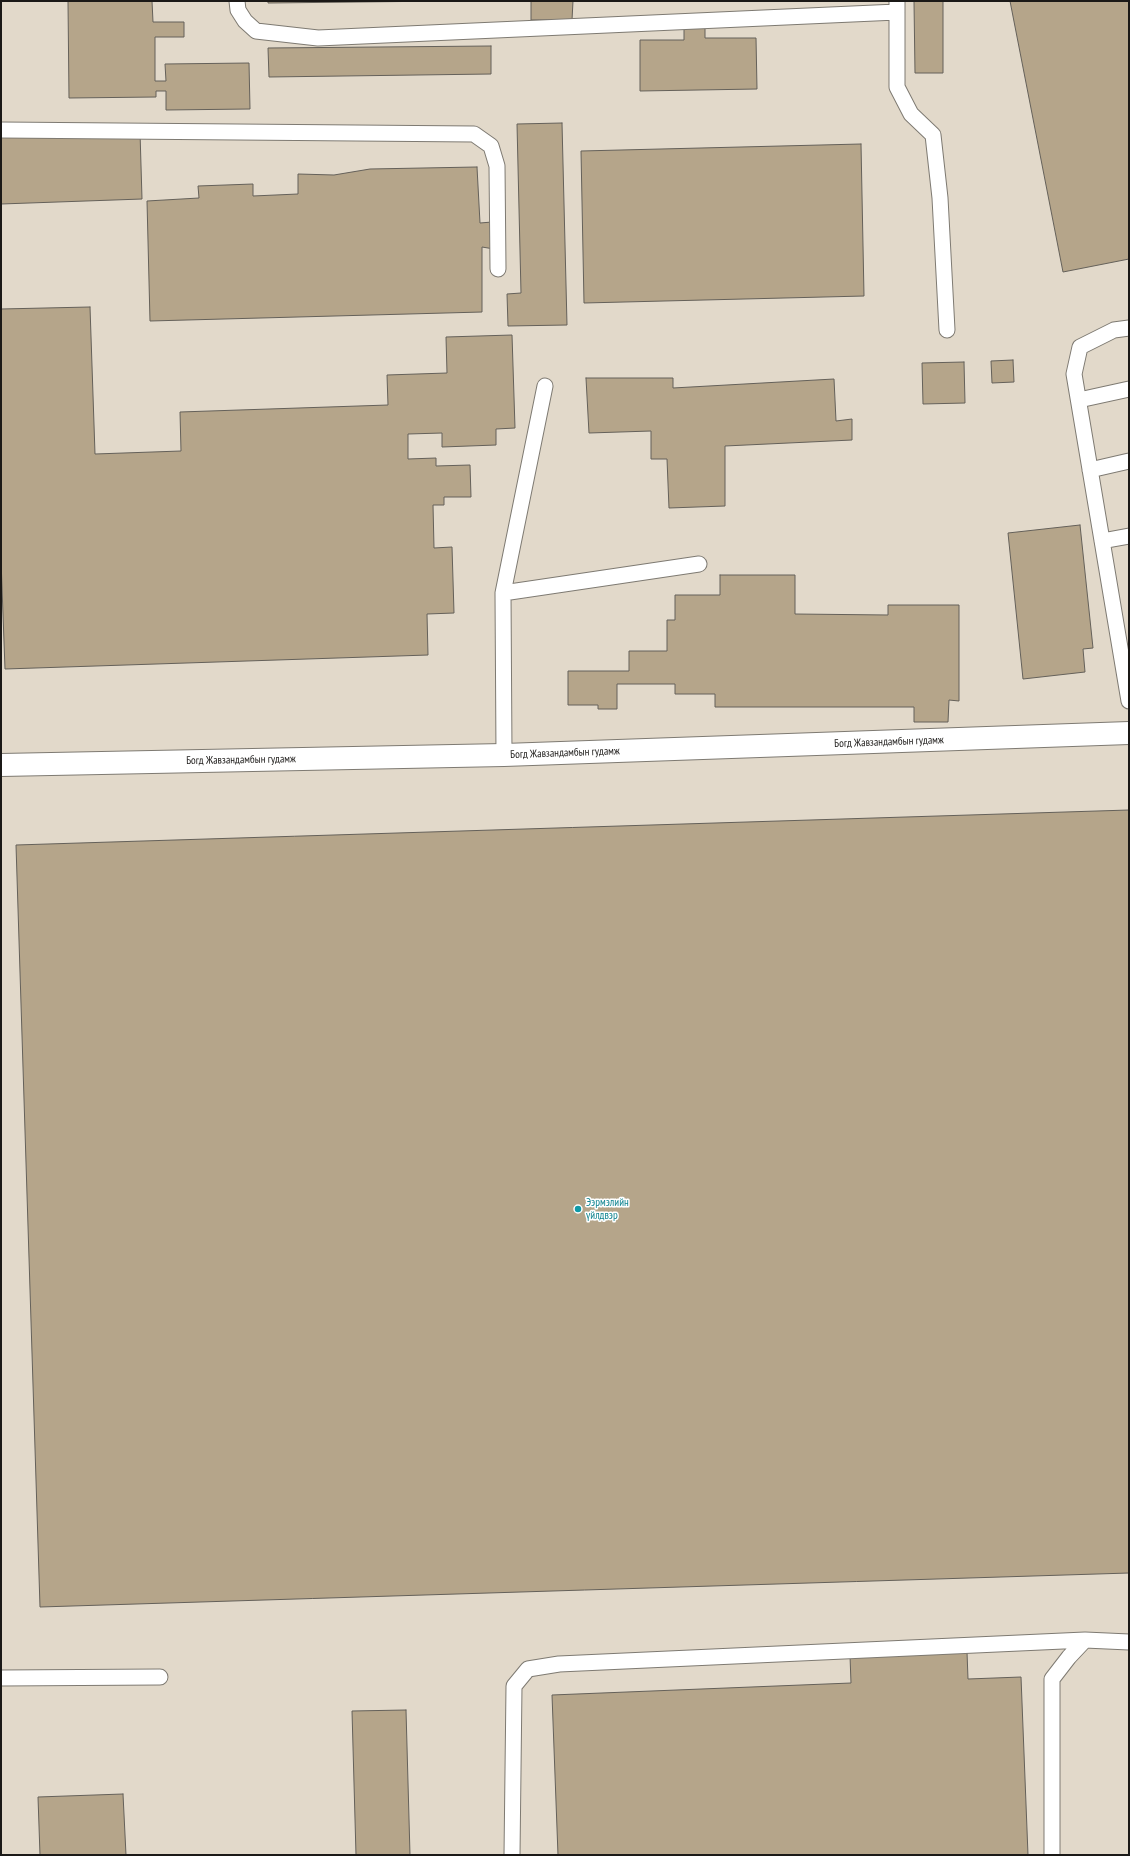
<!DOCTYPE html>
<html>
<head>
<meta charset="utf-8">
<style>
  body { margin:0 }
  #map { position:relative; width:1130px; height:1856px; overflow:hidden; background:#ebe6de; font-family:"PT Sans Narrow",sans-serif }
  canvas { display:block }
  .frame { position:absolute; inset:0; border:2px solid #1b1917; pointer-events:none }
</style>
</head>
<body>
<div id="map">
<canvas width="1130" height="1856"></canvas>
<div class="frame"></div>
</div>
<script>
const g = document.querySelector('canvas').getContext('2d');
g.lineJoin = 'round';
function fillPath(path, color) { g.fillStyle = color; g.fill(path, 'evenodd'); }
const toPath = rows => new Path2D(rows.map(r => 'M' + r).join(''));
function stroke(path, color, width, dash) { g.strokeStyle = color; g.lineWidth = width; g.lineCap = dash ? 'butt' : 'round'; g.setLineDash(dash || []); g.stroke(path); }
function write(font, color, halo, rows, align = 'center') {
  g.font = font + ' "PT Sans Narrow",sans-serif'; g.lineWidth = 3; g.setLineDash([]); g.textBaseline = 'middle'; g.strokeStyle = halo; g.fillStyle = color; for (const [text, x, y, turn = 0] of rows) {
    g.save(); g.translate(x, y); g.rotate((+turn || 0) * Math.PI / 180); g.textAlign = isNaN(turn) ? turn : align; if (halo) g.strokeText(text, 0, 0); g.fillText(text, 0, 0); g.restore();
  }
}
const built = toPath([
  [1,1,1129,1,1129,1855,1,1855]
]);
const building = toPath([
  [68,1,152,1,153,22,184,22,184,37,155,37,155,81,166,81,165,64,249,63,250,109,166,110,166,91,156,91,156,97,69,98,68,1],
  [268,1,447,1,268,3,268,1],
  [531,1,573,1,572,20,531,20,531,1],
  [914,1,943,1,943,73,915,73,914,1],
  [1010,1,1129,1,1129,259,1063,272,1010,1],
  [684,28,705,28,705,38,756,38,757,89,640,91,640,40,684,40,684,28],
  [491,46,491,74,269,77,268,48,491,46],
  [562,123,567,325,508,326,507,294,521,293,517,124,562,123],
  [140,132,142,199,1,204,1,137,140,132],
  [861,144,864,296,584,303,581,151,861,144],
  [477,167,480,223,492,222,494,249,482,247,482,312,150,321,147,201,199,198,198,186,253,184,253,196,298,194,298,174,334,175,370,169,477,167],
  [90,307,95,454,181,451,180,412,388,405,387,375,447,373,446,337,512,335,515,428,496,429,496,445,442,447,442,433,408,434,408,459,436,458,436,466,470,465,471,497,444,497,444,505,433,505,434,548,452,547,454,613,427,614,428,655,5,669,1,560,1,309,90,307],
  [1013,360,1014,382,992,383,991,361,1013,360],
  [964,362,965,403,923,404,922,363,964,362],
  [586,378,673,378,673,388,834,379,836,421,852,419,852,440,725,446,725,506,669,508,667,459,651,459,651,431,589,433,586,378],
  [1080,525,1093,648,1083,649,1085,672,1023,679,1008,533,1080,525],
  [720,575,795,575,795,614,888,615,888,605,959,605,959,701,949,700,948,722,914,722,914,707,715,707,715,694,675,694,675,684,617,684,617,709,598,709,598,705,568,705,568,671,629,671,629,651,667,651,667,620,675,620,675,595,720,595,720,575],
  [1129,810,1129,1573,40,1607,16,845,1129,810],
  [967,1652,968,1679,1021,1677,1028,1855,558,1855,552,1695,851,1683,850,1656,967,1652],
  [406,1710,410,1855,356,1855,352,1711,406,1710],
  [123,1794,126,1855,40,1855,38,1797,123,1794]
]);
const lane = toPath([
  [237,1,238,10,245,21,256,31,318,38,897,12],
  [897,1,897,87,911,114,933,135,940,198,947,330],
  [1,130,474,134,491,146,497,166,498,269],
  [1129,328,1114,330,1080,347,1074,374,1129,701],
  [1079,400,1129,389],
  [1090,470,1129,461],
  [1102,541,1129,536],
  [503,593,545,386],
  [504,755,503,593,699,564],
  [1,1678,160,1677],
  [512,1855,514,1686,528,1669,559,1664,1085,1640,1129,1642],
  [1052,1855,1052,1679,1069,1657,1085,1640]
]);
const street = toPath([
  [1,765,504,755,1129,733]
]);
const markers = [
  [578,1209,4,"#0f9aa8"]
];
const streetNames = [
  ["Богд Жавзандамбын гудамж",889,742,-2],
  ["Богд Жавзандамбын гудамж",565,753,-2],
  ["Богд Жавзандамбын гудамж",241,760,-1]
];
const cultureNames = [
  ["Ээрмэлийн",586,1203],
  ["үйлдвэр",586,1216]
];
fillPath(built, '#e2d9ca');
fillPath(building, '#b5a58a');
stroke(building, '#65615a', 1);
stroke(lane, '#7e7a72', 17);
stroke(street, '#7e7a72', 24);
stroke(lane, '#fff', 15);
stroke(street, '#fff', 22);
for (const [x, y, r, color] of markers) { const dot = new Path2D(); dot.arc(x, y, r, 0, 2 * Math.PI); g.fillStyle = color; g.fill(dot); stroke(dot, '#fff', 1.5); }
write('11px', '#1b1917', '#fff', streetNames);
write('11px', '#0d838f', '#fff', cultureNames, 'left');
</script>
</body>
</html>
